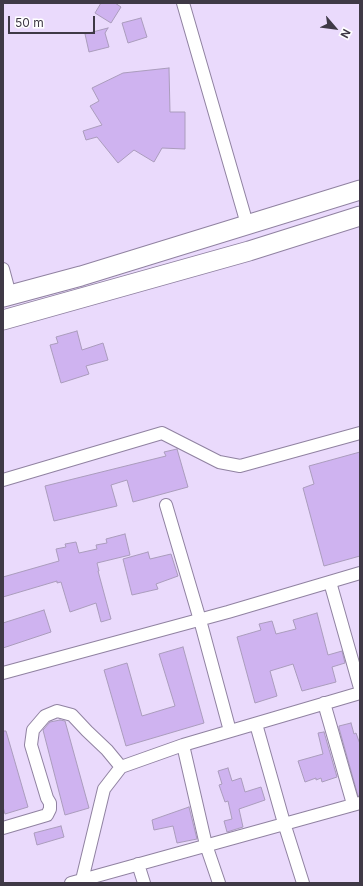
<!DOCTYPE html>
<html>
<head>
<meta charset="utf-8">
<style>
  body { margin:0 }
  #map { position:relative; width:363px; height:886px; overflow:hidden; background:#eadafc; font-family:Inter,sans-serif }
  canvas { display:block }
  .frame { position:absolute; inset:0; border:4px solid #3f3946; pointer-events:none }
  .north { position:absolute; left:315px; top:8px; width:40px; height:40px; -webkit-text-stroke:3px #fff; paint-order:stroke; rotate:118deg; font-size:11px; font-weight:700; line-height:16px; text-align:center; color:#3f3946 }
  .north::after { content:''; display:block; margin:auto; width:14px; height:18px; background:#3f3946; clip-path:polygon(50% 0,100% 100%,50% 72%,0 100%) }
  .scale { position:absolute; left:8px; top:16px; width:87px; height:18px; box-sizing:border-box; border:2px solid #3f3946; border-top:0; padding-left:5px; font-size:12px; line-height:14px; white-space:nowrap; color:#3f3946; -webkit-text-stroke:3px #fff; paint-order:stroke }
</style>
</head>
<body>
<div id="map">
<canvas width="363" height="886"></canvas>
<div class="frame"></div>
<div class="north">N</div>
<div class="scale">50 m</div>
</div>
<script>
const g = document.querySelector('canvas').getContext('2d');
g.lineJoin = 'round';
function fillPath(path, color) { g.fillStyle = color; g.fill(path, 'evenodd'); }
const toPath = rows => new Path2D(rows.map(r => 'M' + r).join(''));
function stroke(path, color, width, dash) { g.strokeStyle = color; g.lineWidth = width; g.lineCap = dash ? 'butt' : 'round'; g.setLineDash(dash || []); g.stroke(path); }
const building = toPath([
  [101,3,115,3,121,7,111,23,95,13,101,3],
  [141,18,147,37,128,43,122,23,141,18],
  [108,28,105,33,109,47,89,52,85,34,108,28],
  [169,68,170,112,185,112,185,149,162,148,154,162,134,150,118,163,97,137,86,140,83,131,102,125,90,106,99,101,92,88,123,73,169,68],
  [77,331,82,350,103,343,108,360,86,366,89,374,61,383,50,345,58,343,56,337,77,331],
  [177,449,188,487,133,502,127,480,111,485,117,506,54,521,45,486,166,456,164,452,177,449],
  [360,452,360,556,324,566,303,488,314,484,309,466,360,452],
  [125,534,130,555,97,563,99,571,98,571,111,619,101,622,96,603,70,612,61,582,57,583,57,581,3,597,3,577,59,561,56,549,66,547,65,544,76,542,79,553,97,549,96,545,107,543,106,539,125,534],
  [148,552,150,559,171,554,178,576,156,584,158,589,132,595,123,559,148,552],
  [44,610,51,632,3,648,3,623,44,610],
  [317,613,328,655,342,651,345,663,332,667,336,682,302,691,293,664,270,671,277,696,255,703,237,637,261,630,259,624,272,621,276,634,296,629,293,620,317,613],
  [183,647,204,723,126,746,104,670,127,663,142,716,175,706,159,654,183,647],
  [60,720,65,721,89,808,65,815,43,730,50,722,60,720],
  [351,723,354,734,356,733,360,744,360,796,358,796,339,728,339,726,351,723],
  [3,731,6,731,28,807,5,814,3,807,3,731],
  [324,732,337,777,322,782,321,778,316,780,316,778,305,782,298,761,323,754,318,733,324,732],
  [228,768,232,781,241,778,245,792,261,787,265,800,239,809,243,827,227,832,224,821,232,819,228,801,225,802,219,785,222,784,218,771,228,768],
  [189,807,197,839,177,843,173,826,154,830,152,820,189,807],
  [61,826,64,837,37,845,34,833,61,826]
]);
const street = toPath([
  [183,3,247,224],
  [3,269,10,295],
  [3,480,162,433,219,462,240,466,360,433],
  [166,505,200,620,230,731],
  [330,582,360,688],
  [3,673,228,612,360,573],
  [324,703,353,804],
  [256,724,284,823,303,883],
  [183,745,206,845,219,883],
  [3,828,47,815,50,809,50,803,47,798,31,745,33,730,45,716,57,711,72,715,87,731,107,750,121,767],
  [138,864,144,883],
  [71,883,360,803],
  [83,883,82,880,104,789,121,767,183,745,360,693]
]);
const primary = toPath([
  [3,297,81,276,360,190],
  [3,320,249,251,360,216]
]);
fillPath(building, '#cfb3f0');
stroke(building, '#aa9cbc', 1);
stroke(street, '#9082a1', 14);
stroke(primary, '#9082a1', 21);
stroke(street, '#fff', 12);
stroke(primary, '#fff', 19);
</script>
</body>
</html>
